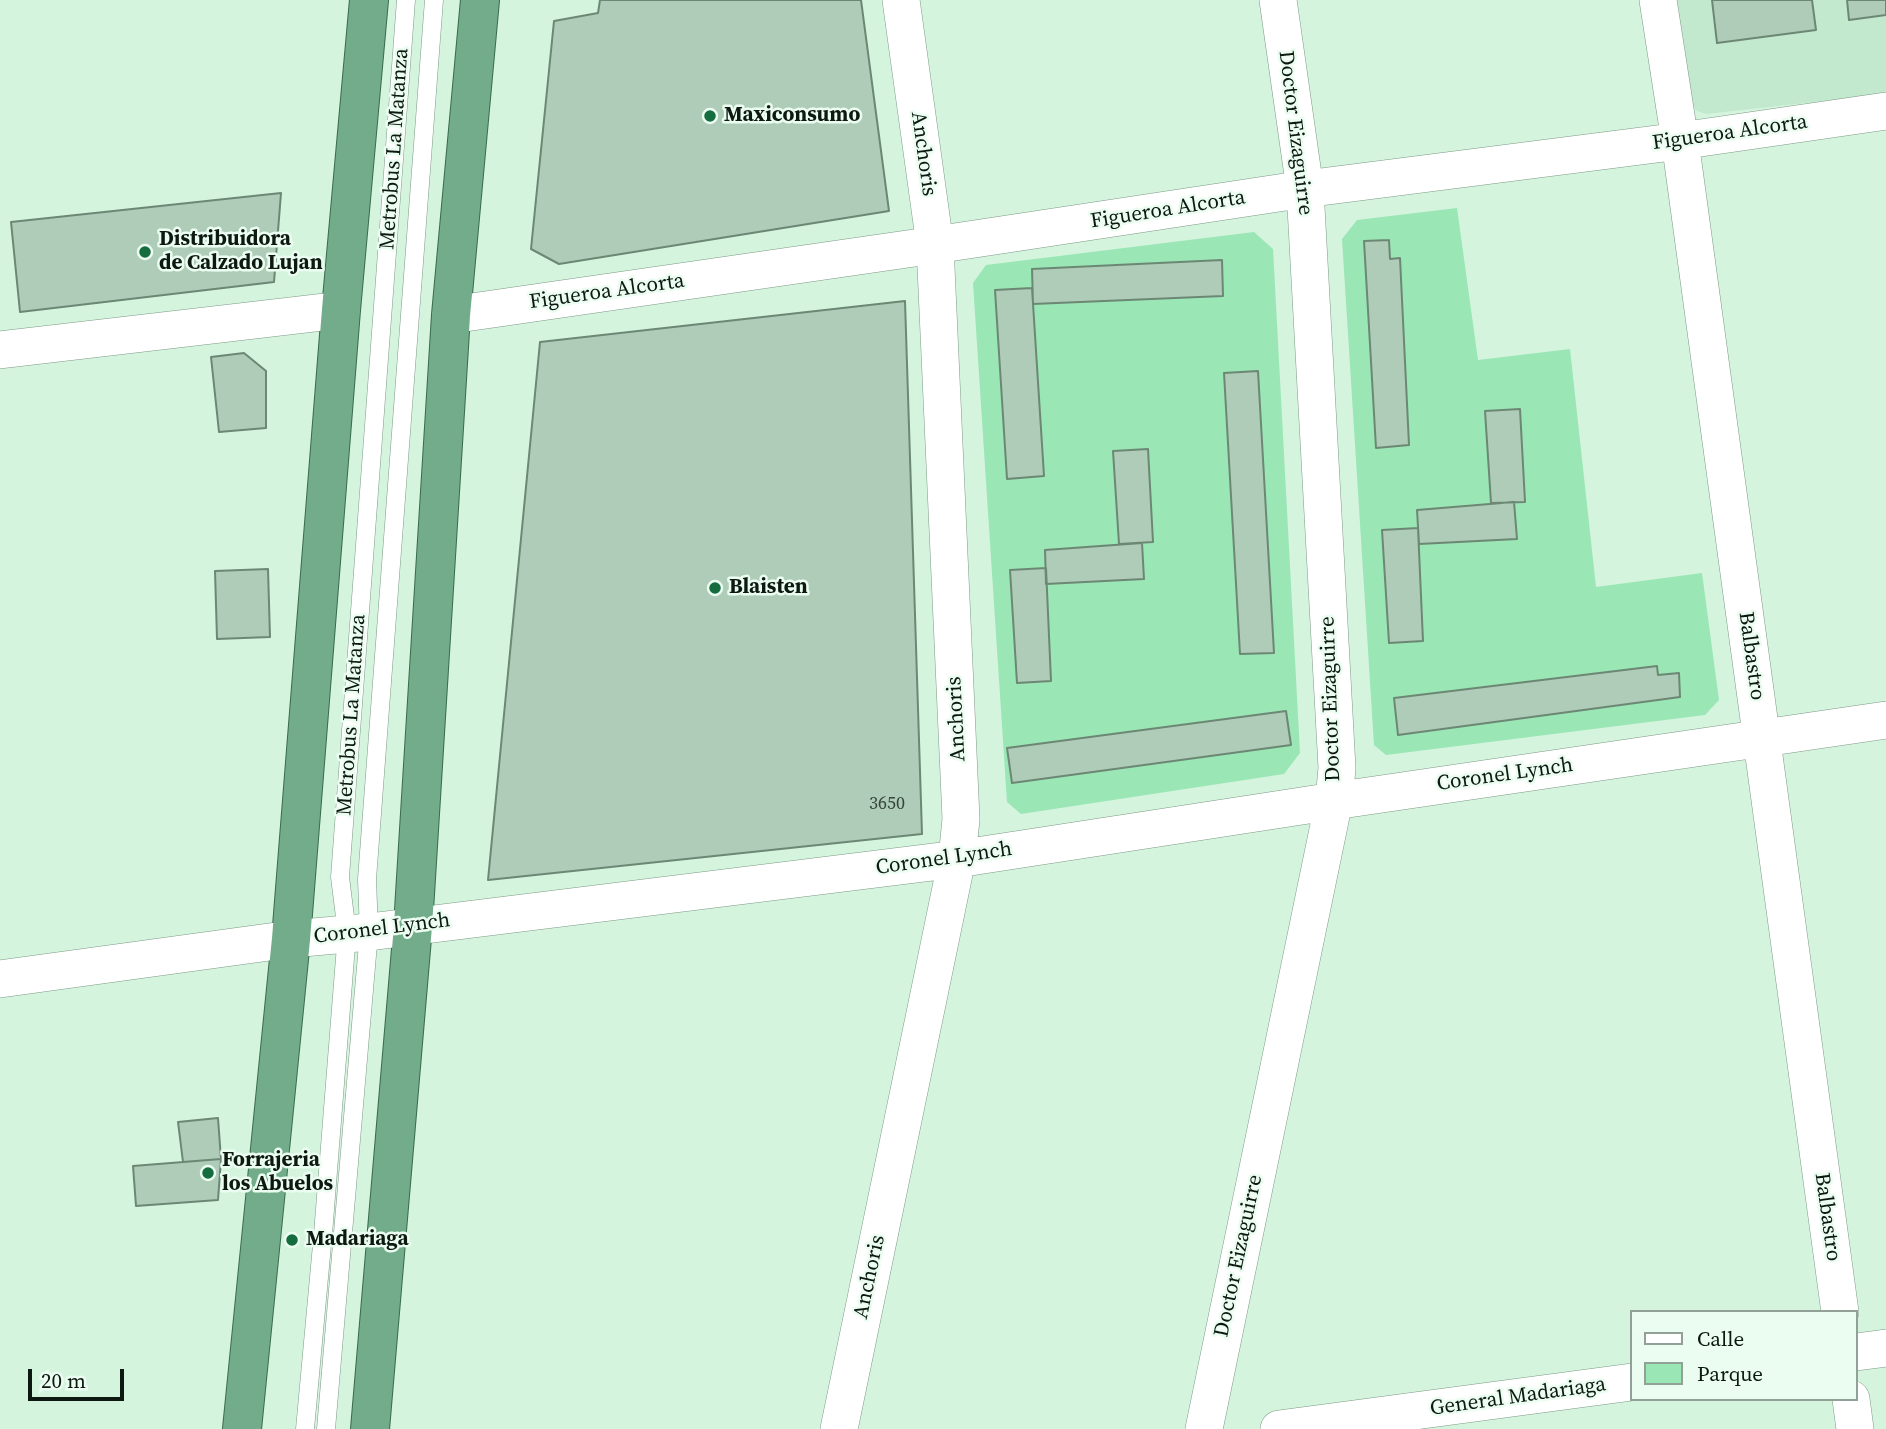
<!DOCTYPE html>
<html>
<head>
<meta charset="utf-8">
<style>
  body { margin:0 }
  #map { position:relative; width:1886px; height:1429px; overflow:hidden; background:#d4f4de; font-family:"Source Serif 4",serif }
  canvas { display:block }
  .legend { position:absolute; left:1630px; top:1310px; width:228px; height:91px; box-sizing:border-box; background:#ebfdf0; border:2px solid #92a197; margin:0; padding:9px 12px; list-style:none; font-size:21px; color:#0d1811 }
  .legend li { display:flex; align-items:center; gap:14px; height:35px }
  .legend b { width:35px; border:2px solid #92a197 }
  .scale { position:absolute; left:28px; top:1369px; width:96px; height:32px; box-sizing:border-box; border:4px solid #0d1811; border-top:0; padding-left:9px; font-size:21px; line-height:24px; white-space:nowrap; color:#0d1811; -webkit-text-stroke:5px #ebfdf0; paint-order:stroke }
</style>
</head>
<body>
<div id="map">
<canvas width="1886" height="1429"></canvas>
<ul class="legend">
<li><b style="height:9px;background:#fff"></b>Calle</li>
<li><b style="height:19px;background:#9ae6b5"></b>Parque</li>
</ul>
<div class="scale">20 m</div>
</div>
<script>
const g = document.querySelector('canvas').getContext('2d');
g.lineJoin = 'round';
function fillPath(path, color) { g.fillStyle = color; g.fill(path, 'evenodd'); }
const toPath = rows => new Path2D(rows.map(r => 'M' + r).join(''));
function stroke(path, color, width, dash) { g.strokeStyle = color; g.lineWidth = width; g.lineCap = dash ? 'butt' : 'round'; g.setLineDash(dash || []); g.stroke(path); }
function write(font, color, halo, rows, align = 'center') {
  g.font = font + ' "Source Serif 4",serif'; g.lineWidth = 5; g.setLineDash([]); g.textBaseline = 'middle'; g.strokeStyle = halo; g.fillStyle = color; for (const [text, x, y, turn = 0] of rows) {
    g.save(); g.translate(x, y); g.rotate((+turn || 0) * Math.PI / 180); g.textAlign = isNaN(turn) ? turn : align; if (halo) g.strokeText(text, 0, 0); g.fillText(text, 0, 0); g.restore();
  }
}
const built = toPath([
  [1673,0,1886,0,1886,94,1706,114,1697,111,1689,102]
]);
const green = toPath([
  [1457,208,1478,360,1570,349,1596,587,1702,573,1719,700,1705,715,1386,755,1374,745,1342,239,1357,220],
  [1389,240,1390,259,1400,259,1409,445,1376,448,1364,242],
  [1520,409,1525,502,1491,503,1485,411],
  [1514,503,1516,539,1419,544,1423,641,1390,643,1382,531,1418,528,1417,510],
  [1657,666,1658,675,1679,673,1680,697,1398,735],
  [1254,232,1273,249,1300,753,1284,774,1021,814,1007,802,973,283,986,265],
  [1222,260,1223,296,1033,303,1032,269],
  [1258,372,1274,652,1240,654,1224,374],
  [1113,452,1153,542,1152,542,1119,543],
  [1142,543,1144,579,1046,584,1051,681,1018,683,1010,571,1046,568,1045,550],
  [1286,711,1290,745,1012,782,1008,748]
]);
const building = toPath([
  [600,0,861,0,889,211,559,264,531,249,554,21,598,13,600,0],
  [1712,0,1812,0,1816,30,1717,43,1712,0],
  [1847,0,1886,0,1886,15,1849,20,1847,0],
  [281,193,274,282,20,312,11,222,281,193],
  [1389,240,1390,259,1400,258,1409,445,1376,448,1364,241,1389,240],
  [1222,260,1223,296,1033,304,1032,269,1222,260],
  [1032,288,1044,476,1007,479,995,290,1032,288],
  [905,301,922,834,488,880,540,342,905,301],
  [244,353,266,371,266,428,219,432,211,357,244,353],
  [1258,371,1274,653,1240,654,1224,373,1258,371],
  [1520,409,1525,502,1491,503,1485,411,1520,409],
  [1148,449,1153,542,1119,544,1113,451,1148,449],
  [1514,502,1517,539,1419,544,1417,510,1514,502],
  [1418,528,1423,641,1389,643,1382,530,1418,528],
  [1142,543,1144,579,1046,584,1045,550,1142,543],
  [1046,568,1051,681,1017,683,1010,570,1046,568],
  [268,569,270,637,217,639,215,571,268,569],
  [1657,666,1658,675,1679,673,1680,697,1398,735,1394,698,1657,666],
  [1286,711,1291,745,1012,783,1007,748,1286,711],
  [218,1118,221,1159,183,1162,178,1122,218,1118],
  [221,1159,218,1200,136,1206,133,1166,221,1159]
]);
const service = toPath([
  [305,1429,323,1234,347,933,340,877,406,0],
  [326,1429,369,932,367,879,434,0]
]);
const minor = toPath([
  [1658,0,1680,141,1840,1312],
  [451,315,935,245,1305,189,1680,141,1886,111],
  [0,350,341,310],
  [0,979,291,939,369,932,957,859,1334,801,1886,720],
  [1856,1352,1886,1348],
  [1851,1399,1855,1429],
  [839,1429,957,859,961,819,935,245,901,0],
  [1204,1429,1334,801,1337,768,1305,189,1278,0],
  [1279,1429,1632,1382]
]);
const trunk = toPath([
  [242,1429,291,939,341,310,369,0],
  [370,1429,413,926,451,315,480,0]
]);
const markers = [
  [710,116,7,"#146c3f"],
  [145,252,7,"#146c3f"],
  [715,588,7,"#146c3f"],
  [208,1173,7,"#146c3f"],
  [292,1240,7,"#146c3f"]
];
const numberNames = [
  ["3650",887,804]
];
const poiNames = [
  ["Maxiconsumo",724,116],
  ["Distribuidora",159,240],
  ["de Calzado Lujan",159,264],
  ["Blaisten",729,588],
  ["Forrajeria",222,1161],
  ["los Abuelos",222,1185],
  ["Madariaga",306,1240]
];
const streetNames = [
  ["Doctor Eizaguirre",1295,133,83],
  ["Figueroa Alcorta",1730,133,-8],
  ["Metrobus La Matanza",395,149,-86],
  ["Anchoris",923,154,82],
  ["Figueroa Alcorta",1168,210,-9],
  ["Figueroa Alcorta",607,292,-8],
  ["Balbastro",1751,656,82],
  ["Doctor Eizaguirre",1331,699,-92],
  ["Metrobus La Matanza",352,715,-86],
  ["Anchoris",957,719,-93],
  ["Coronel Lynch",1505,775,-8],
  ["Coronel Lynch",944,859,-8],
  ["Coronel Lynch",382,929,-7],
  ["Balbastro",1827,1217,82],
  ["Doctor Eizaguirre",1239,1256,-78],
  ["Anchoris",870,1277,-78],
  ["General Madariaga",1518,1397,-8]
];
fillPath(built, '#c2e8ce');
fillPath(green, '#9ae6b5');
fillPath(building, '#aeccb7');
stroke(building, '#6c8875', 2);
stroke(service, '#7d9a86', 19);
stroke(minor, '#7d9a86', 38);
stroke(trunk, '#386b4c', 40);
stroke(service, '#fff', 18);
stroke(minor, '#fff', 37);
stroke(trunk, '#72ac8a', 38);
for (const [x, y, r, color] of markers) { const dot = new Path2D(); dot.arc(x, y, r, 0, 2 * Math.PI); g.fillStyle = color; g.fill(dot); stroke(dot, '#ebfdf0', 2.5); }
write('18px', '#35453a', null, numberNames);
write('bold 21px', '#0d1811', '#ebfdf0', poiNames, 'left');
write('21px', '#0d1811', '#ebfdf0', streetNames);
</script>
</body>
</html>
